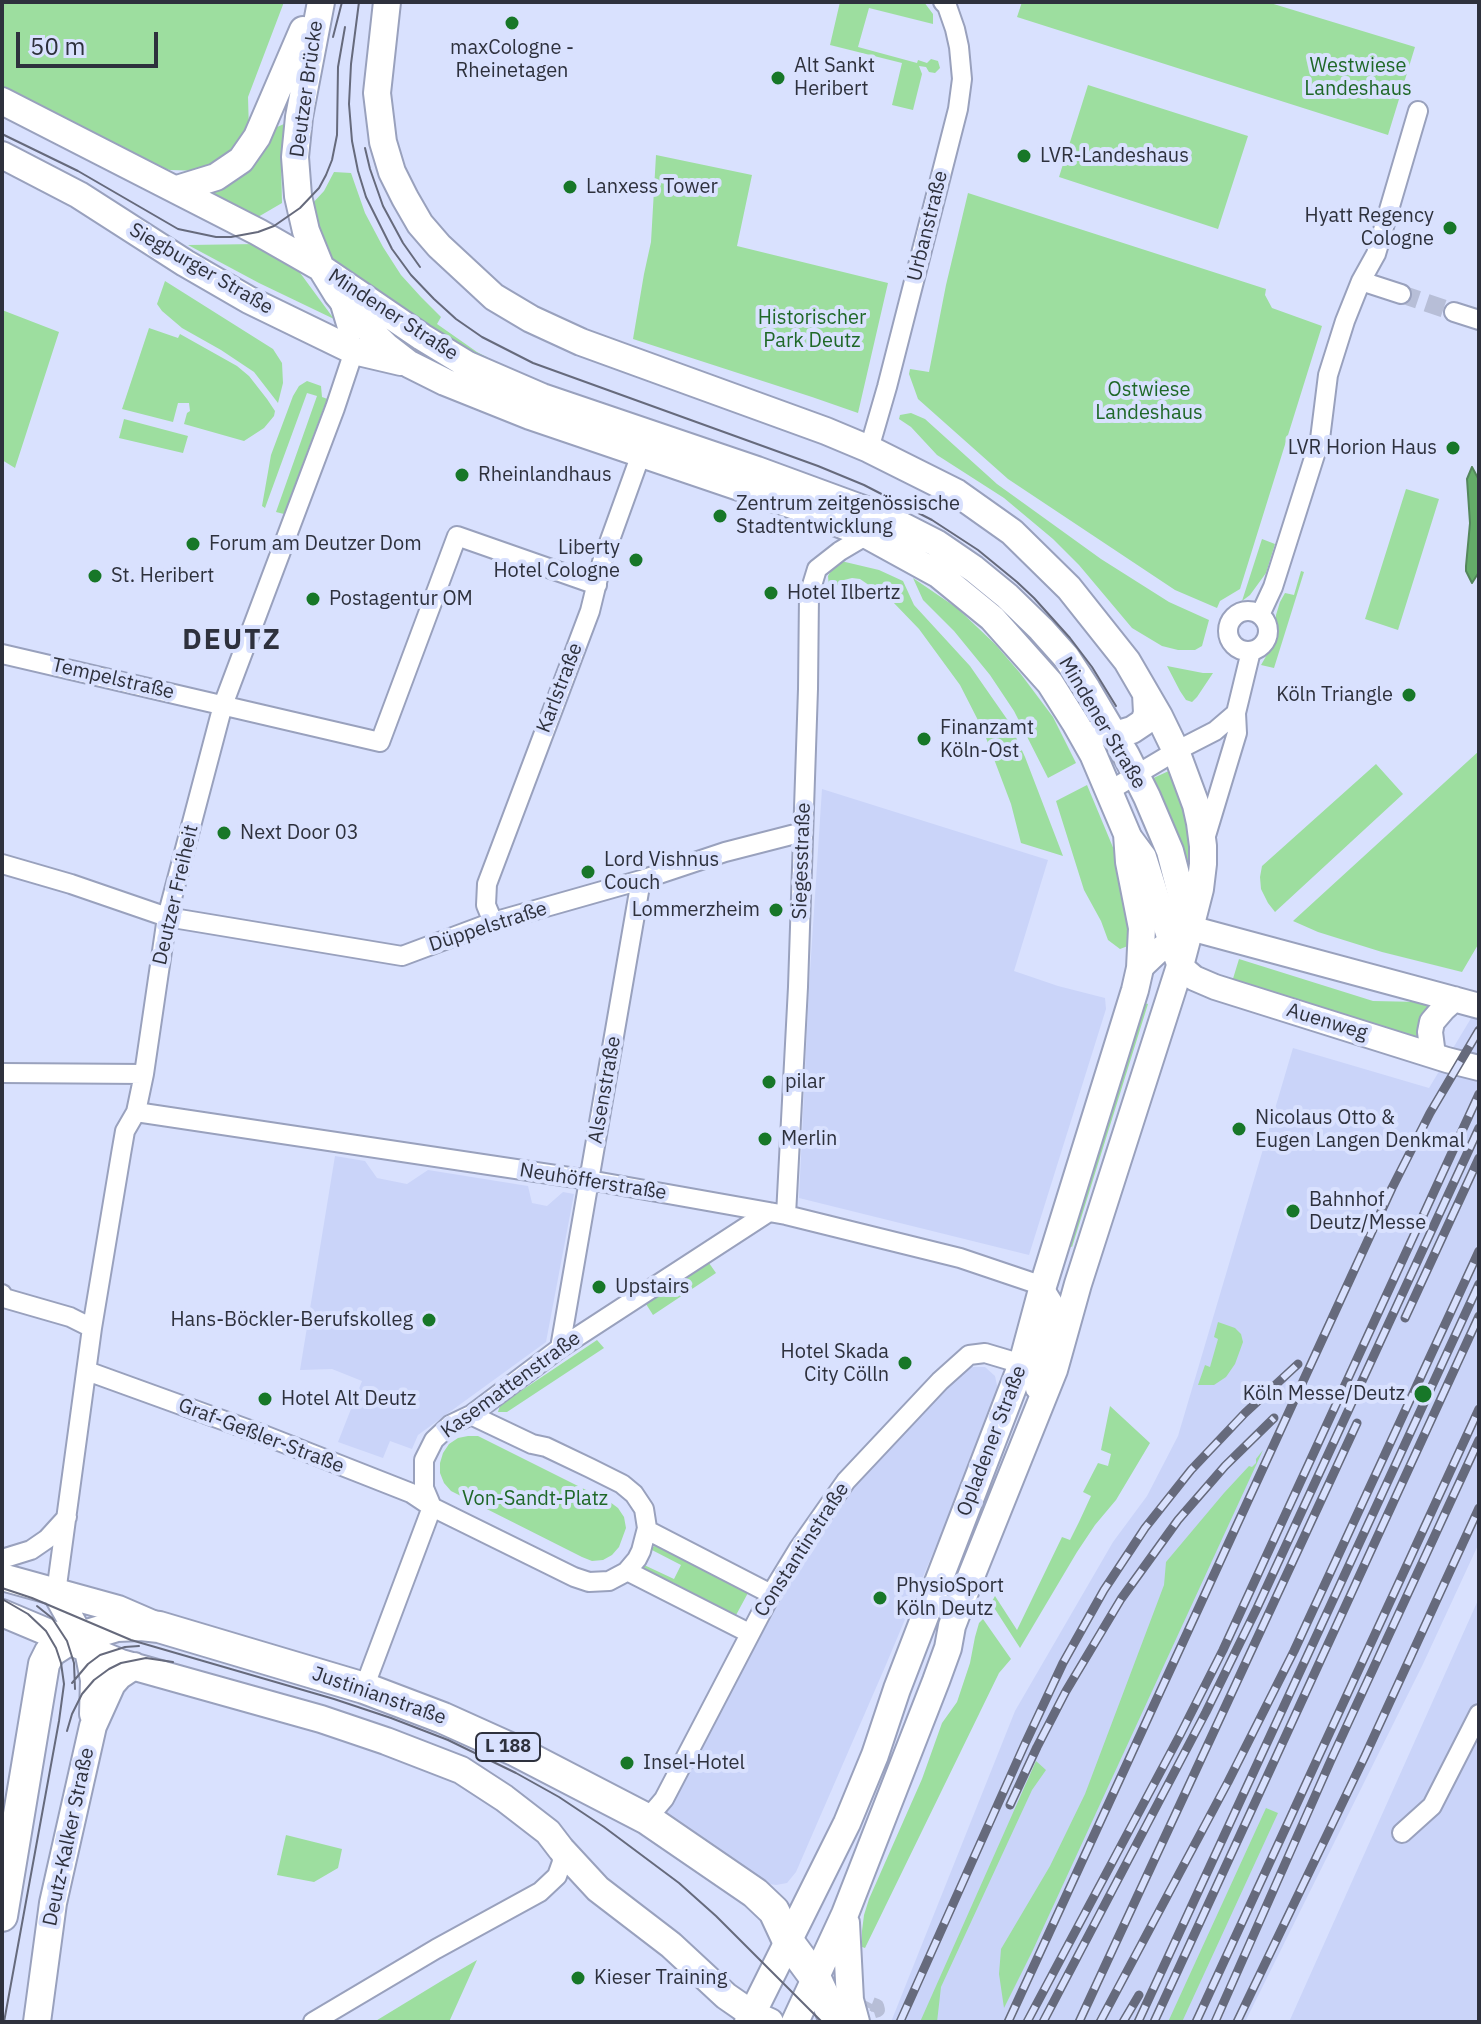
<!DOCTYPE html>
<html>
<head>
<meta charset="utf-8">
<style>
  body { margin:0 }
  #map { position:relative; width:1481px; height:2024px; overflow:hidden; background:#d9e1fe; font-family:"IBM Plex Sans",sans-serif }
  canvas { display:block }
  .frame { position:absolute; inset:0; border:4px solid #2e313d; pointer-events:none }
  .scale { position:absolute; left:16px; top:32px; width:142px; height:36px; box-sizing:border-box; border:4px solid #2e313d; border-top:0; padding-left:10px; font-size:24px; line-height:28px; white-space:nowrap; color:#2e313d; -webkit-text-stroke:6px #d9e1fe; paint-order:stroke }
</style>
</head>
<body>
<div id="map">
<canvas width="1481" height="2024"></canvas>
<div class="frame"></div>
<div class="scale">50 m</div>
</div>
<script>
const g = document.querySelector('canvas').getContext('2d');
g.lineJoin = 'round';
function fillPath(path, color) { g.fillStyle = color; g.fill(path, 'evenodd'); }
const toPath = rows => new Path2D(rows.map(r => 'M' + r).join(''));
function stroke(path, color, width, dash) { g.strokeStyle = color; g.lineWidth = width; g.lineCap = dash ? 'butt' : 'round'; g.setLineDash(dash || []); g.stroke(path); }
function write(font, color, halo, rows, align = 'center') {
  g.font = font + ' "IBM Plex Sans",sans-serif'; g.lineWidth = 8; g.setLineDash([]); g.textBaseline = 'middle'; g.strokeStyle = halo; g.fillStyle = color; for (const [text, x, y, turn = 0] of rows) {
    g.save(); g.translate(x, y); g.rotate((+turn || 0) * Math.PI / 180); g.textAlign = isNaN(turn) ? turn : align; if (halo) g.strokeText(text, 0, 0); g.fillText(text, 0, 0); g.restore();
  }
}
const built = toPath([
  [822,789,1048,860,1014,971,1058,986,1105,998,1106,1009,1029,1255,799,1198,809,987],
  [1479,1005,1479,1543,1423,1664,1245,2022,891,2022,1015,1711,1113,1542,1147,1496,1178,1436,1293,1048,1429,1088],
  [335,1156,365,1161,377,1178,407,1184,428,1170,528,1186,532,1203,547,1206,563,1192,574,1194,546,1342,418,1435,412,1449,390,1441,383,1458,338,1442,362,1381,332,1369,300,1370],
  [972,1367,985,1367,995,1376,998,1390,962,1484,885,1667,796,1872,787,1883,776,1885,751,1881,660,1816,672,1801,805,1552,849,1492,898,1435,960,1375],
  [1479,1598,1479,2022,1289,2022]
]);
const green = toPath([
  [2,2,284,2,248,97,249,131,240,145,203,171,170,170,152,166,2,88],
  [840,2,924,2,933,14,933,24,869,8,858,47,917,63,918,60,927,63,931,59,938,61,940,68,935,73,929,72,926,67,919,66,922,74,913,110,892,105,902,63,830,45],
  [1022,2,1267,2,1415,47,1388,135,1017,17],
  [1088,85,1248,136,1218,229,1059,177],
  [284,124,281,159,282,203,258,217,206,195,237,178,265,148,277,127],
  [656,155,752,175,737,246,888,283,858,413,812,397,633,339,644,274,651,242],
  [334,172,351,173,365,213,383,247,401,275,421,297,441,317,437,324,477,352,500,364,497,368,473,356,328,260,311,205,324,191],
  [968,193,1266,289,1265,295,1272,308,1322,326,1240,589,1220,601,1217,608,1175,590,1008,479,918,399,909,374,910,369,929,372,946,285],
  [257,244,295,266,334,319,259,283,188,245],
  [165,281,273,349,282,363,283,383,278,403,254,372,221,350,182,328,162,311,157,304],
  [2,310,59,332,15,468,2,460],
  [149,328,178,338,180,334,237,366,249,376,267,399,275,411,274,416,264,428,244,441,184,424,187,413,190,411,189,403,178,403,173,422,122,409],
  [307,381,321,386,322,397,333,401,330,409,324,407,284,514,276,512,317,396,307,393,265,508,262,506,271,455,293,396,299,386],
  [911,413,925,419,997,484,1101,559,1169,602,1209,620,1202,646,1195,650,1178,650,1162,646,1132,628,1079,565,1053,539,1004,498,937,455,911,427,899,419,900,415],
  [124,419,188,436,183,453,119,438],
  [1406,489,1439,499,1398,630,1365,619],
  [1262,539,1275,544,1266,573,1250,595,1242,601],
  [841,561,879,570,903,581,914,605,970,666,1009,722,1025,757,1063,856,1021,843,1011,804,983,730,960,685,919,629,892,601,860,579,852,578,844,580,834,588,829,587,828,576,832,569],
  [1301,571,1304,572,1274,668,1261,665,1276,639,1276,615,1280,602,1285,593,1294,595],
  [913,578,957,608,995,644,1020,673,1053,717,1076,763,1048,778,1014,711,990,675,954,631,923,600],
  [1167,666,1203,673,1213,673,1197,697,1192,702,1186,700,1180,691],
  [1479,751,1479,943,1462,972,1382,952,1318,932,1293,921],
  [1376,764,1403,794,1275,912,1268,903,1261,889,1260,877,1262,866],
  [1173,769,1190,815,1191,888,1147,781],
  [1087,785,1122,869,1133,944,1120,949,1108,940,1101,921,1084,890,1056,801],
  [1239,959,1373,1001,1420,1002,1436,1007,1424,1042,1232,982],
  [1140,1002,1148,1004,1072,1247,1064,1244],
  [709,1263,716,1273,653,1315,646,1304],
  [1218,1322,1235,1328,1241,1334,1243,1342,1235,1364,1226,1377,1214,1385,1198,1385,1205,1365,1210,1367,1218,1339,1214,1337],
  [597,1340,604,1348,507,1412,498,1412,500,1405],
  [1110,1406,1150,1443,1116,1500,1095,1525,1077,1552,1020,1648,991,1603,995,1596,1017,1630,1062,1537,1070,1540,1079,1522,1091,1496,1083,1492,1098,1463,1108,1466,1111,1454,1101,1450],
  [468,1436,478,1436,610,1502,618,1508,624,1517,626,1528,619,1547,612,1555,603,1560,592,1561,582,1557,451,1491,444,1483,440,1473,440,1463,443,1453,449,1444,458,1438],
  [1263,1450,1032,1952,1004,2008,999,1974,1001,1949,1050,1866,1085,1794,1164,1585,1166,1562,1224,1493,1249,1466,1252,1467,1256,1463,1256,1459],
  [656,1545,749,1591,735,1617,643,1569,642,1564,674,1579,681,1565,650,1549],
  [983,1619,1011,1659,999,1673,865,1948,862,1947,862,1931,864,1915,869,1899,922,1779,942,1723,957,1702,970,1663,975,1637,979,1623],
  [1036,1761,1046,1770,1032,1790,941,1987,937,2022,920,2022],
  [1266,1808,1278,1813,1182,2022,1168,2022],
  [286,1835,342,1849,338,1868,314,1882,277,1875],
  [477,1960,449,2022,374,2022,443,1980]
]);
const water = toPath([
  [1472,467,1479,480,1479,572,1472,583,1466,571,1466,566,1470,523,1467,479,1472,467]
]);
const pedestrianTunnel = toPath([
  [872,2004,877,2006,878,2010,872,2012,869,2010,872,2004]
]);
const minorTunnel = toPath([
  [1401,294,1454,312]
]);
const minor = toPath([
  [1361,281,1401,294],
  [1454,312,1479,320],
  [869,449,887,387,958,109,962,79,959,47,955,29,947,6,943,2],
  '1228 631a20 20 0 1 1 40 0a20 20 0 1 1-40 0Z',
  [1260,615,1273,587,1320,439,1328,375,1345,321,1361,281,1376,254,1418,111],
  [2,654,380,742,457,536,597,585],
  [1109,791,1176,751,1215,731,1236,713],
  [1205,839,1237,733,1236,713,1251,651],
  [2,864,71,884,167,917,402,956,493,922,641,880,725,852,803,832],
  [493,922,486,905,487,884,590,611,602,562,641,454],
  [2,1073,144,1074],
  [136,1112,589,1180,786,1215,960,1258,1043,1286,1053,1302,1043,1360,1035,1389],
  [786,1215,798,987,808,689,809,595,817,569,840,551,867,535],
  [2,1294,4,1298,70,1317,92,1328],
  [560,1348,641,880],
  [87,1371,261,1434,411,1493,432,1507,574,1577,589,1582,609,1581,626,1572,637,1559,641,1551,647,1528,644,1509,634,1494,622,1484,590,1468,546,1447,532,1444,471,1415],
  [647,1530,771,1594],
  [2,1559,31,1550,47,1539,67,1517],
  [627,1571,749,1633],
  [56,1593,92,1328,121,1154,125,1131,136,1112,144,1074,167,917,223,705,335,408,354,351,339,301],
  [364,1688,432,1507,424,1488,424,1460,434,1440,450,1425,471,1415,560,1348,769,1212],
  [647,1819,664,1799,771,1594,799,1548,846,1481,940,1381,969,1355,985,1353,1022,1364,1029,1371],
  [1402,1833,1432,1806,1479,1714],
  [313,2022,436,1949,540,1892,557,1876,562,1862,561,1849]
]);
const tertiary = toPath([
  [1127,834,1144,857,1171,943,1180,966,1194,978,1215,987,1447,1060,1479,1068],
  [1140,968,1158,951,1190,928,1479,1006],
  [1433,1055,1430,1032,1432,1022,1444,1008,1454,999]
]);
const secondary = toPath([
  [321,2,299,117,295,157,298,196,306,231,321,268,337,294,358,319,387,347,409,364,445,382,530,416,798,507,867,535,938,574,992,618,1050,683,1076,724,1093,754,1127,834,1129,862,1142,928,1140,968,1135,990,1043,1286,1022,1364,897,1689,875,1755,847,1823,748,2022],
  [387,2,377,93,383,142,392,172,405,198,420,224,439,246,494,297,531,319,581,342,826,431,869,449,957,493,1012,532,1069,588,1127,661,1159,716,1176,751,1196,805,1200,823,1203,846,1203,864,1200,889,1190,928,1180,966,1078,1284,1054,1370,968,1584,952,1626,948,1648,936,1681,845,1914,795,2022],
  [2,101,258,232,321,268,422,337,468,365,542,397,757,470,885,517,936,543,974,569,1007,596,1041,629,1066,657,1087,689,1126,755,1147,797,1170,851,1189,925],
  [2,155,79,195,185,263,249,300,354,351,401,362],
  [177,189,216,177,241,160,257,137,303,30],
  [1100,731,1115,735,1132,730,1144,722,1147,713,1146,694],
  [2,1577,118,1609,155,1625],
  [56,1593,88,1650,94,1680,93,1714],
  [2,1613,121,1663,321,1719,386,1741,461,1770,504,1798,548,1832,561,1849,598,1889,671,1945,726,1996,752,2014,770,2022],
  [846,1923,850,2000,856,2022],
  [37,2022,53,1903,93,1726,112,1684,119,1676,134,1666]
]);
const primary = toPath([
  [2,1916,44,1664,50,1652,67,1641,117,1626,141,1625,159,1627,364,1688,443,1718,514,1750,647,1819,755,1893,774,1911,788,1941,816,1979,836,2022]
]);
const tram = toPath([
  [359,2,351,64,349,104,352,141,358,171,366,197,392,249,411,275,434,299,456,319,482,337,533,363,818,466,864,485,932,520,978,550,1017,582,1034,598,1070,638,1092,667,1116,706],
  [333,37,342,2],
  [2,134,78,171,178,229,216,237,231,237,258,232,274,226,300,208,319,188,326,175,332,160,337,135,338,67,345,27],
  [365,148,370,169,383,206,403,243,420,267],
  [2,1588,32,1598,131,1640,334,1699,391,1718,448,1740,516,1773,559,1797,604,1827,679,1883,716,1916,822,2022],
  [2,1599,28,1614,46,1631,56,1648,61,1663,64,1684,59,1721,4,2022],
  [37,1606,52,1618,67,1641,74,1663,75,1689],
  [72,1683,88,1664,100,1655,125,1647,139,1646],
  [67,1731,72,1714,82,1694,94,1680,109,1669,121,1663,146,1658,173,1662]
]);
const rail = toPath([
  [1405,1318,1479,1158],
  [1010,1805,1037,1747,1066,1691,1121,1599,1178,1520,1225,1466,1274,1418],
  [900,2022,1024,1746,1063,1663,1104,1590,1145,1528,1191,1470,1245,1413,1298,1364],
  [1008,2022,1392,1188,1430,1113,1479,1030],
  [1027,2022,1180,1735,1223,1650,1479,1094],
  [1043,2022,1206,1712,1257,1608,1479,1128],
  [1079,2022,1357,1423],
  [1100,2022,1228,1782,1294,1651,1479,1251],
  [1123,2022,1139,1995],
  [1138,2022,1479,1284],
  [1154,2022,1479,1316],
  [1196,2022,1479,1409],
  [1215,2022,1331,1760,1479,1440],
  [1237,2022,1365,1756,1479,1508]
]);
const markers = [
  [512,23,8,"#177728"],
  [778,78,8,"#177728"],
  [1024,156,8,"#177728"],
  [570,187,8,"#177728"],
  [1450,228,8,"#177728"],
  [1453,448,8,"#177728"],
  [462,475,8,"#177728"],
  [720,516,8,"#177728"],
  [193,544,8,"#177728"],
  [636,560,8,"#177728"],
  [95,576,8,"#177728"],
  [771,593,8,"#177728"],
  [313,599,8,"#177728"],
  [1409,695,8,"#177728"],
  [924,739,8,"#177728"],
  [224,833,8,"#177728"],
  [588,872,8,"#177728"],
  [776,910,8,"#177728"],
  [769,1082,8,"#177728"],
  [1239,1129,8,"#177728"],
  [765,1139,8,"#177728"],
  [1293,1211,8,"#177728"],
  [599,1287,8,"#177728"],
  [429,1320,8,"#177728"],
  [905,1363,8,"#177728"],
  [1423,1394,10,"#177728"],
  [265,1399,8,"#177728"],
  [880,1598,8,"#177728"],
  [627,1763,8,"#177728"],
  [578,1978,8,"#177728"]
];
const shields = [
  [508,1747,64]
];
const shieldNames = [
  ["L 188",508,1747]
];
const poiNames = [
  ["maxCologne -",512,48,"center"],
  ["Rheinetagen",512,71,"center"],
  ["Alt Sankt",794,66],
  ["Heribert",794,89],
  ["LVR-Landeshaus",1040,156],
  ["Lanxess Tower",586,187],
  ["Hyatt Regency",1434,216,"right"],
  ["Cologne",1434,239,"right"],
  ["LVR Horion Haus",1437,448,"right"],
  ["Rheinlandhaus",478,475],
  ["Zentrum zeitgenössische",736,504],
  ["Stadtentwicklung",736,527],
  ["Forum am Deutzer Dom",209,544],
  ["Liberty",620,548,"right"],
  ["Hotel Cologne",620,571,"right"],
  ["St. Heribert",111,576],
  ["Hotel Ilbertz",787,593],
  ["Postagentur OM",329,599],
  ["Köln Triangle",1393,695,"right"],
  ["Finanzamt",940,728],
  ["Köln-Ost",940,751],
  ["Next Door 03",240,833],
  ["Lord Vishnus",604,860],
  ["Couch",604,883],
  ["Lommerzheim",760,910,"right"],
  ["pilar",785,1082],
  ["Nicolaus Otto &",1255,1118],
  ["Eugen Langen Denkmal",1255,1141],
  ["Merlin",781,1139],
  ["Bahnhof",1309,1200],
  ["Deutz/Messe",1309,1223],
  ["Upstairs",615,1287],
  ["Hans-Böckler-Berufskolleg",413,1320,"right"],
  ["Hotel Skada",889,1352,"right"],
  ["City Cölln",889,1375,"right"],
  ["Köln Messe/Deutz",1405,1394,"right"],
  ["Hotel Alt Deutz",281,1399],
  ["PhysioSport",896,1586],
  ["Köln Deutz",896,1609],
  ["Insel-Hotel",643,1763],
  ["Kieser Training",594,1978]
];
const parkNames = [
  ["Westwiese",1358,66],
  ["Landeshaus",1358,89],
  ["Historischer",812,318],
  ["Park Deutz",812,341],
  ["Ostwiese",1149,390],
  ["Landeshaus",1149,413],
  ["Von-Sandt-Platz",535,1499]
];
const streetNames = [
  ["Deutzer Brücke",307,89,-82],
  ["Urbanstraße",928,226,-76],
  ["Siegburger Straße",201,269,30],
  ["Mindener Straße",393,315,33],
  ["Tempelstraße",113,679,13],
  ["Karlstraße",560,688,-69],
  ["Mindener Straße",1102,723,59],
  ["Siegesstraße",802,861,-88],
  ["Deutzer Freiheit",176,895,-77],
  ["Düppelstraße",488,927,-18],
  ["Auenweg",1327,1022,17],
  ["Alsenstraße",605,1090,-80],
  ["Neuhöfferstraße",593,1182,9],
  ["Kasemattenstraße",511,1385,-36],
  ["Graf-Geßler-Straße",261,1436,21],
  ["Opladener Straße",992,1441,-69],
  ["Constantinstraße",802,1550,-57],
  ["Justinianstraße",379,1696,19],
  ["Deutz-Kalker Straße",69,1837,-78]
];
const districtNames = [
  ["DEUTZ",232,641]
];
fillPath(built, '#cad4f9');
fillPath(green, '#9dde9f');
fillPath(water, '#64ac69');
stroke(water, '#54875c', 2);
stroke(pedestrianTunnel, '#b7bed7', 14, [14, 7]);
stroke(minorTunnel, '#b7bed7', 18, [18, 9]);
stroke(minor, '#99a1bd', 22);
stroke(tertiary, '#99a1bd', 28);
stroke(secondary, '#99a1bd', 30);
stroke(primary, '#99a1bd', 34);
stroke(minor, '#fff', 18);
stroke(tertiary, '#fff', 24);
stroke(secondary, '#fff', 26);
stroke(primary, '#fff', 30);
stroke(tram, '#666a7c', 2);
stroke(rail, '#666a7c', 9);
stroke(rail, '#d9e1fe', 6, [18]);
for (const [x, y, r, color] of markers) { const dot = new Path2D(); dot.arc(x, y, r, 0, 2 * Math.PI); g.fillStyle = color; g.fill(dot); stroke(dot, '#d9e1fe', 3); }
for (const [x, y, w] of shields) { const box = new Path2D(); box.roundRect(x - w / 2, y - 14, w, 28, 6); g.fillStyle = '#d9e1fe'; g.fill(box); stroke(box, '#2e313d', 2); }
write('bold 18px', '#2e313d', null, shieldNames);
write('20px', '#2e313d', '#d9e1fe', poiNames, 'left');
write('20px', '#1f6828', '#d9e1fe', parkNames);
write('20px', '#2e313d', '#d9e1fe', streetNames);
g.letterSpacing = '2px';
write('bold 28px', '#2e313d', '#d9e1fe', districtNames);
g.letterSpacing = '0px';
</script>
</body>
</html>
